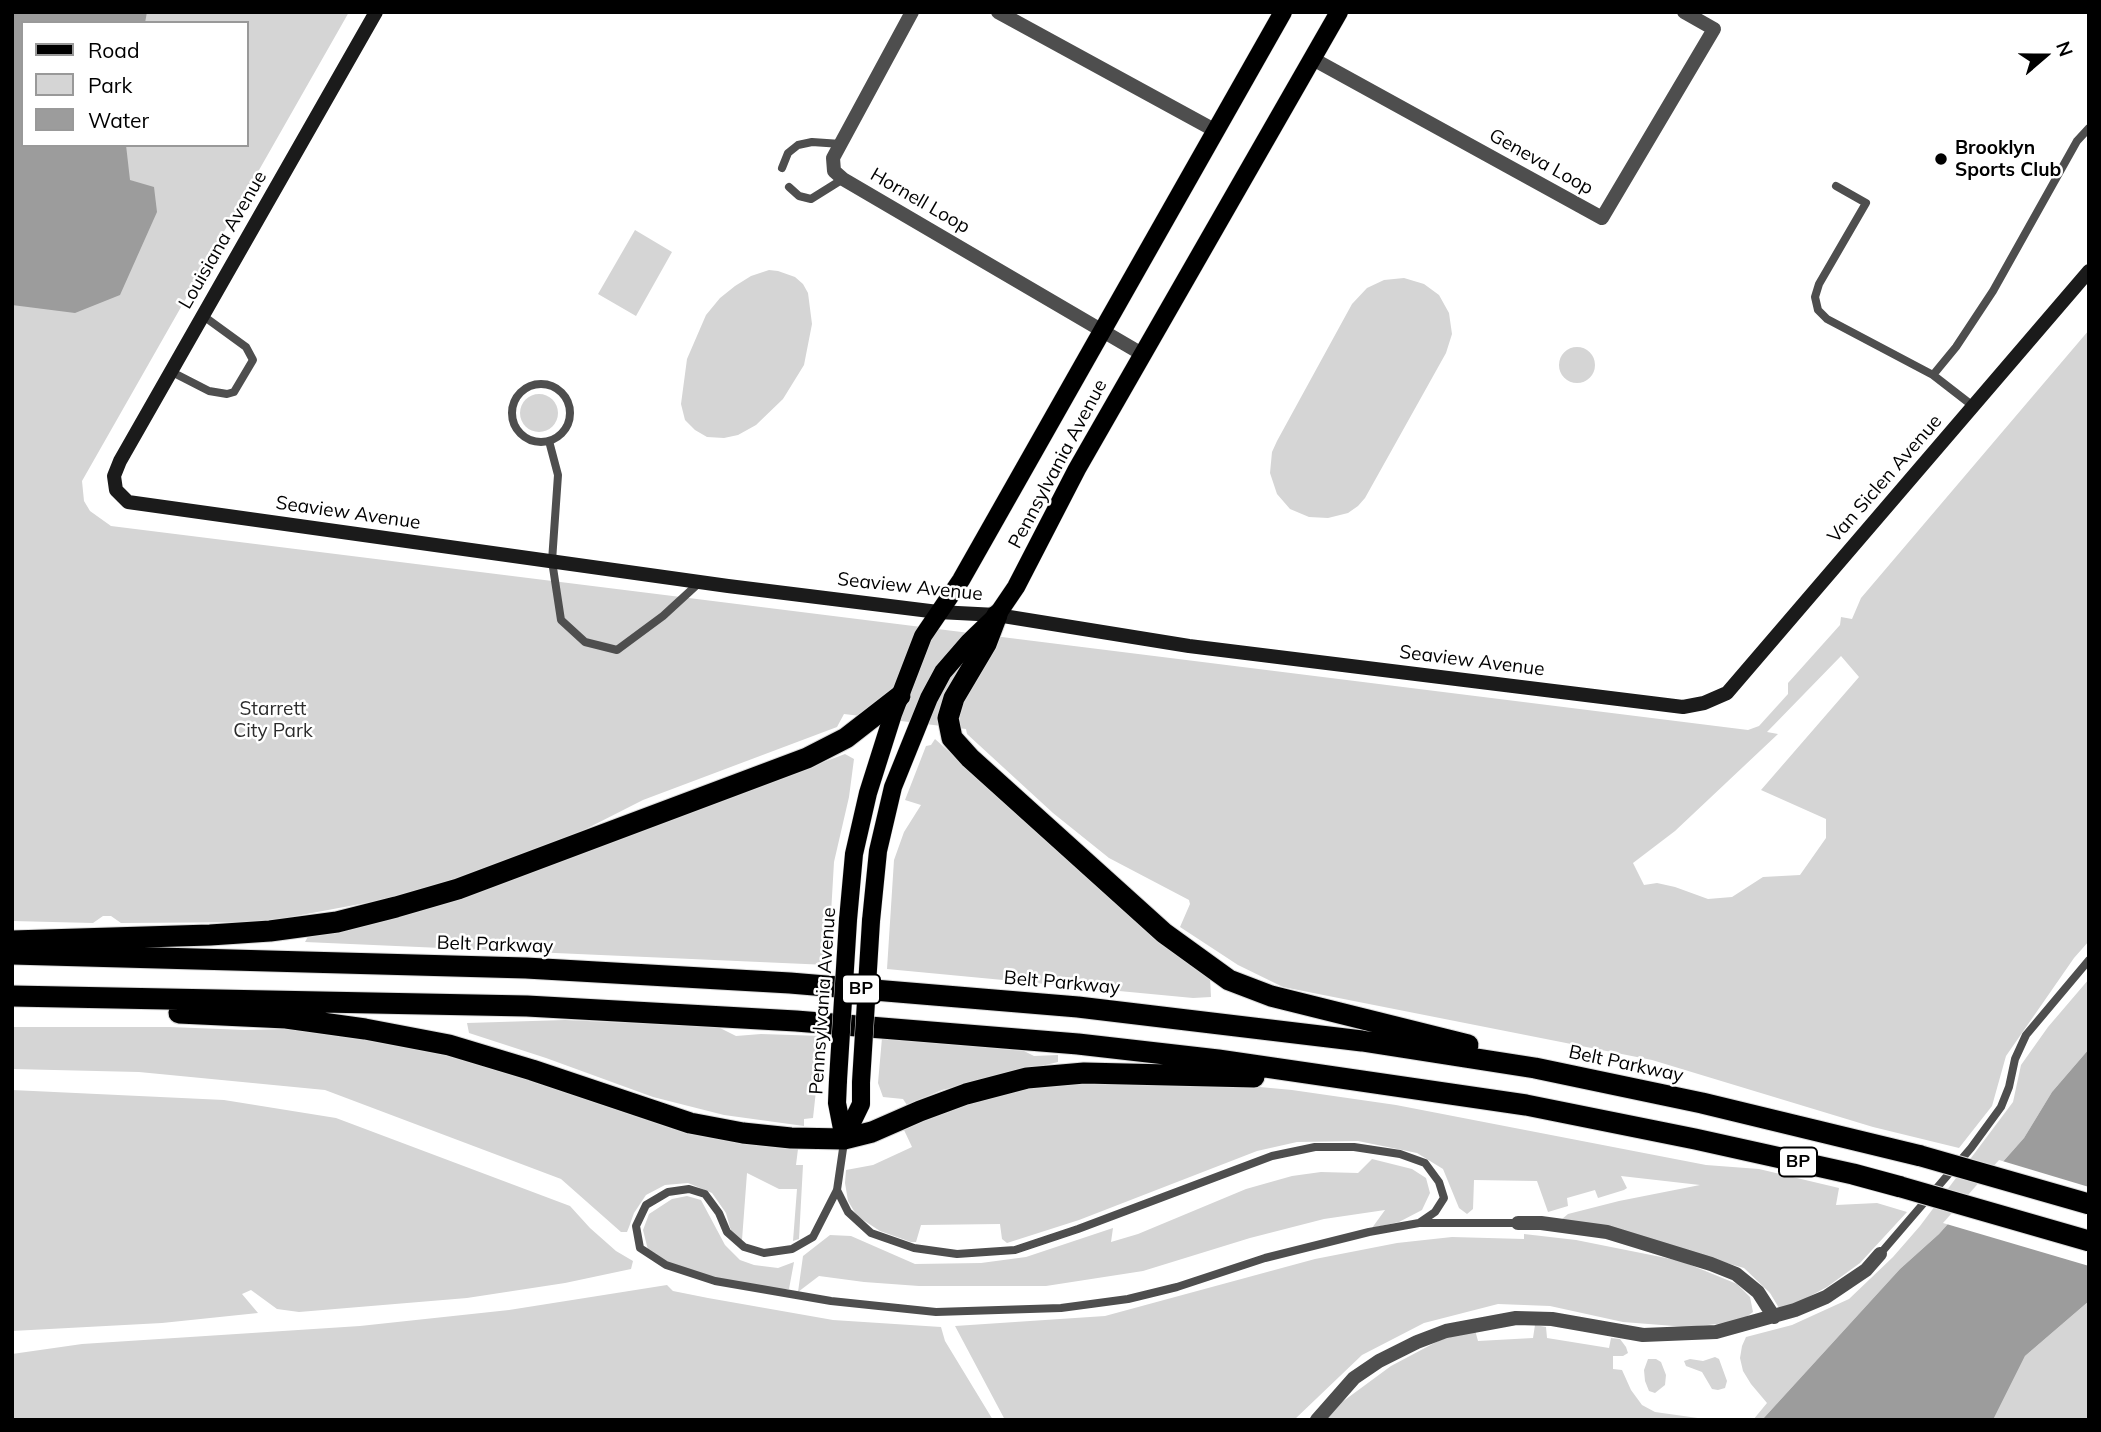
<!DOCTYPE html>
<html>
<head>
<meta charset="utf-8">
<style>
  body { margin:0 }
  #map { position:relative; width:2101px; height:1432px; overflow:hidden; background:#fff; font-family:Mulish,sans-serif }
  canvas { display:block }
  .frame { position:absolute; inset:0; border:14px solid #000; pointer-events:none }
  .legend { position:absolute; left:21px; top:21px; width:228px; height:126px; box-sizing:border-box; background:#fff; border:2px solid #999; margin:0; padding:9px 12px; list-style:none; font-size:21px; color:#000 }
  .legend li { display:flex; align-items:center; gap:14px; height:35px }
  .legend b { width:35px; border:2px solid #999 }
  .north { position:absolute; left:2010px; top:21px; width:70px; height:70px; -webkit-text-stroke:5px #fff; paint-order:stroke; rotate:70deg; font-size:19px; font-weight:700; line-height:28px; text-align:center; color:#000 }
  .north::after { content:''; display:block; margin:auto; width:24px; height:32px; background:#000; clip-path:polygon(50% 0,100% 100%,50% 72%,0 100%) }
</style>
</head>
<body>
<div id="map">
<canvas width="2101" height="1432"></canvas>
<div class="frame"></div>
<ul class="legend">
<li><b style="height:9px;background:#000"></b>Road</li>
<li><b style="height:19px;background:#d5d5d5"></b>Park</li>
<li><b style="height:19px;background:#9c9c9c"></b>Water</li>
</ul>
<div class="north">N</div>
</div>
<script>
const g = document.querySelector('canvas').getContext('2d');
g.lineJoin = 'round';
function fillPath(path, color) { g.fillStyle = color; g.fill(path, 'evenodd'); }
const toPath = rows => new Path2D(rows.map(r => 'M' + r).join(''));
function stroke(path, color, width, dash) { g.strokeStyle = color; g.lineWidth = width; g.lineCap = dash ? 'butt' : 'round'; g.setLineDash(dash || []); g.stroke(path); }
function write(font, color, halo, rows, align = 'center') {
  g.font = font + ' Mulish,sans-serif'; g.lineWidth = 5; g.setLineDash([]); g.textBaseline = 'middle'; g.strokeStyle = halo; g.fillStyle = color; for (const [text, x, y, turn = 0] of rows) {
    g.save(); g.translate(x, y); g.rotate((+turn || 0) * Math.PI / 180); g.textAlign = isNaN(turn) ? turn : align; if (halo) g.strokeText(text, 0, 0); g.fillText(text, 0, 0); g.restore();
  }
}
const green = toPath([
  [118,12,349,12,82,481,84,501,90,511,111,526,1748,730,1759,726,1788,694,1788,683,1840,625,1841,617,1852,619,1861,598,2089,330,2089,941,2074,958,2006,1056,1992,1106,1959,1148,1873,1127,1652,1060,1283,987,1238,965,1180,927,1190,904,1189,900,1109,858,1053,813,967,734,966,729,844,714,837,727,643,800,572,836,475,876,392,898,264,922,121,923,111,916,103,916,93,923,12,921,12,284,114,145,247,145,247,23,117,23],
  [1841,656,1859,677,1761,790,1826,819,1826,838,1800,875,1763,877,1732,897,1708,899,1675,887,1657,883,1644,885,1633,863,1675,831,1778,734,1767,732],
  [635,230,672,252,636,316,598,294],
  [769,270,778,271,795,277,803,284,808,293,812,324,804,365,783,399,756,425,738,435,724,438,707,437,695,430,685,420,681,404,687,359,706,315,720,298,735,286,751,276],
  [1404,278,1424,284,1439,295,1449,313,1452,334,1446,353,1365,498,1358,506,1348,513,1328,518,1309,517,1290,509,1277,494,1270,473,1272,452,1277,441,1352,304,1367,288,1384,280],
  '1559 365a18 18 0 1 1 36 0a18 18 0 1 1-36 0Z',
  '520 413a19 19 0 1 1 38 0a19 19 0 1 1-38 0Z',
  [935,739,1152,933,1210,978,1211,997,1193,998,887,969,894,860,904,832,921,805,905,800,926,746,931,745],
  [845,754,854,759,849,797,834,862,828,965,305,942,311,931,569,857],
  [2089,979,2089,1049,2052,1092,2024,1138,1939,1234,1900,1269,1762,1420,1753,1420,1767,1403,1751,1384,1743,1371,1740,1358,1742,1346,1746,1337,1792,1325,1849,1299,1893,1257,1920,1226,2013,1102,2021,1065,2048,1027],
  [565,1020,718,1027,736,1036,761,1034,822,1036,813,1118,804,1119,804,1126,724,1115,653,1097,546,1058,469,1033,467,1023],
  [12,1027,170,1027,245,1030,320,1028,396,1041,507,1071,713,1137,798,1149,796,1165,803,1165,799,1239,793,1241,797,1189,779,1189,747,1173,742,1240,739,1241,731,1231,726,1213,712,1193,688,1183,665,1185,646,1195,634,1213,629,1227,627,1232,621,1232,561,1179,325,1090,139,1072,12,1069],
  [882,1038,1024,1051,1034,1056,1058,1055,1058,1062,942,1090,907,1105,903,1099,883,1097,878,1083],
  [1098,1079,1185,1080,1292,1090,1396,1105,1706,1165,1759,1169,1839,1188,1836,1205,1877,1203,1907,1212,1860,1263,1827,1287,1784,1310,1779,1308,1770,1293,1744,1268,1662,1245,1564,1224,1562,1219,1568,1214,1619,1201,1700,1185,1621,1176,1627,1188,1624,1190,1598,1198,1595,1190,1567,1198,1568,1206,1548,1212,1537,1181,1474,1180,1473,1209,1467,1214,1459,1208,1443,1169,1417,1153,1358,1141,1297,1142,1257,1151,1079,1220,1007,1243,1002,1239,1000,1224,921,1225,916,1242,911,1242,880,1231,857,1216,848,1201,845,1183,846,1170,873,1165,912,1147,904,1130,953,1108,1013,1087],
  [12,1090,224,1100,336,1118,570,1206,590,1228,616,1251,633,1261,631,1269,565,1283,467,1298,299,1312,277,1309,251,1290,242,1294,258,1313,162,1323,12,1331],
  [1372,1159,1412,1169,1426,1178,1430,1193,1422,1210,1399,1222,1372,1228,1385,1210,1324,1219,1250,1238,1143,1271,1046,1286,919,1286,864,1282,819,1276,798,1292,803,1256,830,1235,851,1236,915,1264,981,1263,1026,1257,1113,1228,1111,1242,1138,1234,1246,1189,1292,1176,1321,1172,1358,1173],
  [687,1196,701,1200,725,1245,740,1260,754,1265,778,1268,794,1262,789,1289,773,1289,716,1279,669,1263,648,1250,643,1230,649,1214,672,1199],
  [1524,1234,1576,1240,1681,1261,1737,1284,1750,1297,1753,1312,1745,1318,1727,1323,1687,1327,1623,1322,1550,1306,1498,1304,1424,1323,1362,1355,1294,1420,1005,1420,955,1326,1105,1316,1315,1259,1397,1243,1452,1237,1524,1239],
  [667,1285,673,1291,708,1298,833,1320,941,1327,945,1341,993,1420,12,1420,12,1354,82,1344,360,1326,509,1310],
  [2089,1301,2089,1420,1993,1420,2025,1356],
  [1535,1325,1546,1327,1547,1338,1609,1348,1611,1338,1620,1339,1626,1347,1628,1353,1623,1356,1613,1356,1613,1369,1622,1370,1631,1390,1642,1405,1655,1412,1712,1420,1326,1420,1338,1405,1391,1366,1440,1340,1475,1330,1478,1341,1533,1338],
  [1715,1357,1719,1359,1727,1381,1725,1388,1718,1390,1712,1389,1702,1372,1686,1366,1684,1361,1690,1359,1703,1361],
  [1648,1359,1656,1359,1661,1362,1666,1375,1665,1385,1655,1393,1649,1391,1645,1381,1644,1370]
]);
const water = toPath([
  [12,12,147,12,145,23,23,23,23,145,126,145,130,180,154,187,157,212,120,295,75,313,12,305],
  [2089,1049,2089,1301,2025,1356,1993,1420,1762,1420,1900,1269,1939,1234,2024,1138,2052,1092]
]);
const pier = toPath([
  [1999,1160,2089,1187,2089,1266,1943,1223]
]);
const lane = toPath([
  [782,168,788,153,798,145,812,142,841,144],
  [1836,186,1866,203,1819,284,1815,297,1818,310,1827,319,1933,375,1973,406],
  [789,187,799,196,811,199,843,179],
  [170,371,209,391,227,394,234,392,253,360,246,347,202,315],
  [1933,375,1956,347,1993,291,2077,141,2089,128],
  '512 413a29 29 0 1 1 58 0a29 29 0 1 1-58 0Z',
  [549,441,558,475,552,561,561,620,585,642,617,650,663,616,700,582],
  [837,1190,848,1212,871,1233,914,1248,957,1254,1015,1250,1078,1229,1272,1156,1315,1147,1354,1147,1400,1154,1425,1163,1439,1182,1444,1198,1435,1212,1419,1223,1369,1232,1265,1258,1177,1287,1128,1299,1061,1308,936,1312,831,1301,715,1281,666,1265,640,1248,636,1226,646,1205,668,1192,689,1189,705,1194,719,1213,727,1232,744,1247,764,1253,792,1249,813,1237,837,1190,844,1142],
  [1420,1223,1518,1223],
  [1880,1254,1971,1148,2001,1107,2009,1087,2015,1059,2026,1035,2089,960]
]);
const street = toPath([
  [912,12,833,158,834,171,843,179,1142,354],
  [998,12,1216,131],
  [1313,59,1602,218,1714,29,1684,12],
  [1518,1223,1541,1223,1607,1232,1711,1264,1736,1274,1758,1292,1774,1317],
  [1317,1420,1354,1378,1379,1361,1417,1342,1446,1331,1516,1318,1552,1319,1643,1335,1716,1332,1795,1310,1826,1297,1866,1270,1880,1254]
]);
const secondary = toPath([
  [376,12,120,461,114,476,116,490,128,502,728,586,938,612,997,615,1189,646,1683,707,1704,703,1727,693,2089,271]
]);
const primary = toPath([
  [848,920,854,854,868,793,893,714,923,636,961,580,1283,12],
  [871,921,878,851,893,787,929,698,943,672,969,642,997,615,1016,587,1077,469,1339,12],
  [838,1080,837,1103,844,1139],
  [844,1139,861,1104,861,1082]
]);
const highway = toPath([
  [997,615,986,644,954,698,948,718,952,738,970,758,1164,933,1229,980,1271,996,1468,1045],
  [12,941,210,935,270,931,337,922,396,907,458,889,807,758,846,738,900,696],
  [12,954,526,968,790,983,1078,1007,1362,1041,1535,1068,1702,1103,1921,1156],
  [12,996,527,1006,796,1021,1078,1044,1218,1060,1526,1105,1695,1139,1853,1174,1901,1187],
  [179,1013,286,1018,365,1029,449,1045,532,1070,690,1123,743,1133,791,1138,844,1139,872,1132,920,1111,966,1094,1027,1078,1084,1073,1254,1077]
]);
const primaryBridge = toPath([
  [838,1080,848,920],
  [861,1082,871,921]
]);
const highwayBridge = toPath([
  [1921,1156,2089,1204],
  [1901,1187,2089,1241]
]);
const markers = [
  [1941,159,7,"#000"]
];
const shields = [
  [861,989,38],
  [1798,1162,38]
];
const shieldNames = [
  ["BP",861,989],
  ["BP",1798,1162]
];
const poiNames = [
  ["Brooklyn",1955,148],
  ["Sports Club",1955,170]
];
const streetNames = [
  ["Geneva Loop",1541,162,29],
  ["Hornell Loop",920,201,30],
  ["Louisiana Avenue",223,240,-60],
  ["Pennsylvania Avenue",1058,464,-62],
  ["Van Siclen Avenue",1885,479,-49],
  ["Seaview Avenue",348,513,8],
  ["Seaview Avenue",910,587,6],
  ["Seaview Avenue",1472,661,7],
  ["Belt Parkway",495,945,2],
  ["Belt Parkway",1062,983,5],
  ["Pennsylvania Avenue",823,1001,-86],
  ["Belt Parkway",1626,1064,12]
];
const parkNames = [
  ["Starrett",273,709],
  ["City Park",273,731]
];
fillPath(green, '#d5d5d5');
fillPath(water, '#9c9c9c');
fillPath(pier, '#fff');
stroke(primary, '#dbdbdb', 19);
stroke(highway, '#dbdbdb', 23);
stroke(lane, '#4e4e4e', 8);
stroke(street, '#4e4e4e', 14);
stroke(secondary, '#1b1b1b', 14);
stroke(primary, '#000', 18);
stroke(highway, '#000', 21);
stroke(primaryBridge, '#dbdbdb', 19, []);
stroke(highwayBridge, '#dbdbdb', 23, []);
stroke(primaryBridge, '#000', 18);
stroke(highwayBridge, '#000', 21);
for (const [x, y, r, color] of markers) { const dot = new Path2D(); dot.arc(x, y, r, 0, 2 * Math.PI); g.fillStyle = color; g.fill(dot); stroke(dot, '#fff', 2.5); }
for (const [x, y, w] of shields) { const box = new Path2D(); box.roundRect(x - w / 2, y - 14.5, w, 29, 5); g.fillStyle = '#fff'; g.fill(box); stroke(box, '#000', 2); }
write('bold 18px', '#000', null, shieldNames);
write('bold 19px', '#000', '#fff', poiNames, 'left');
write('19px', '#000', '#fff', streetNames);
write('19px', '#2c2c2c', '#fff', parkNames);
</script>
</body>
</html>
